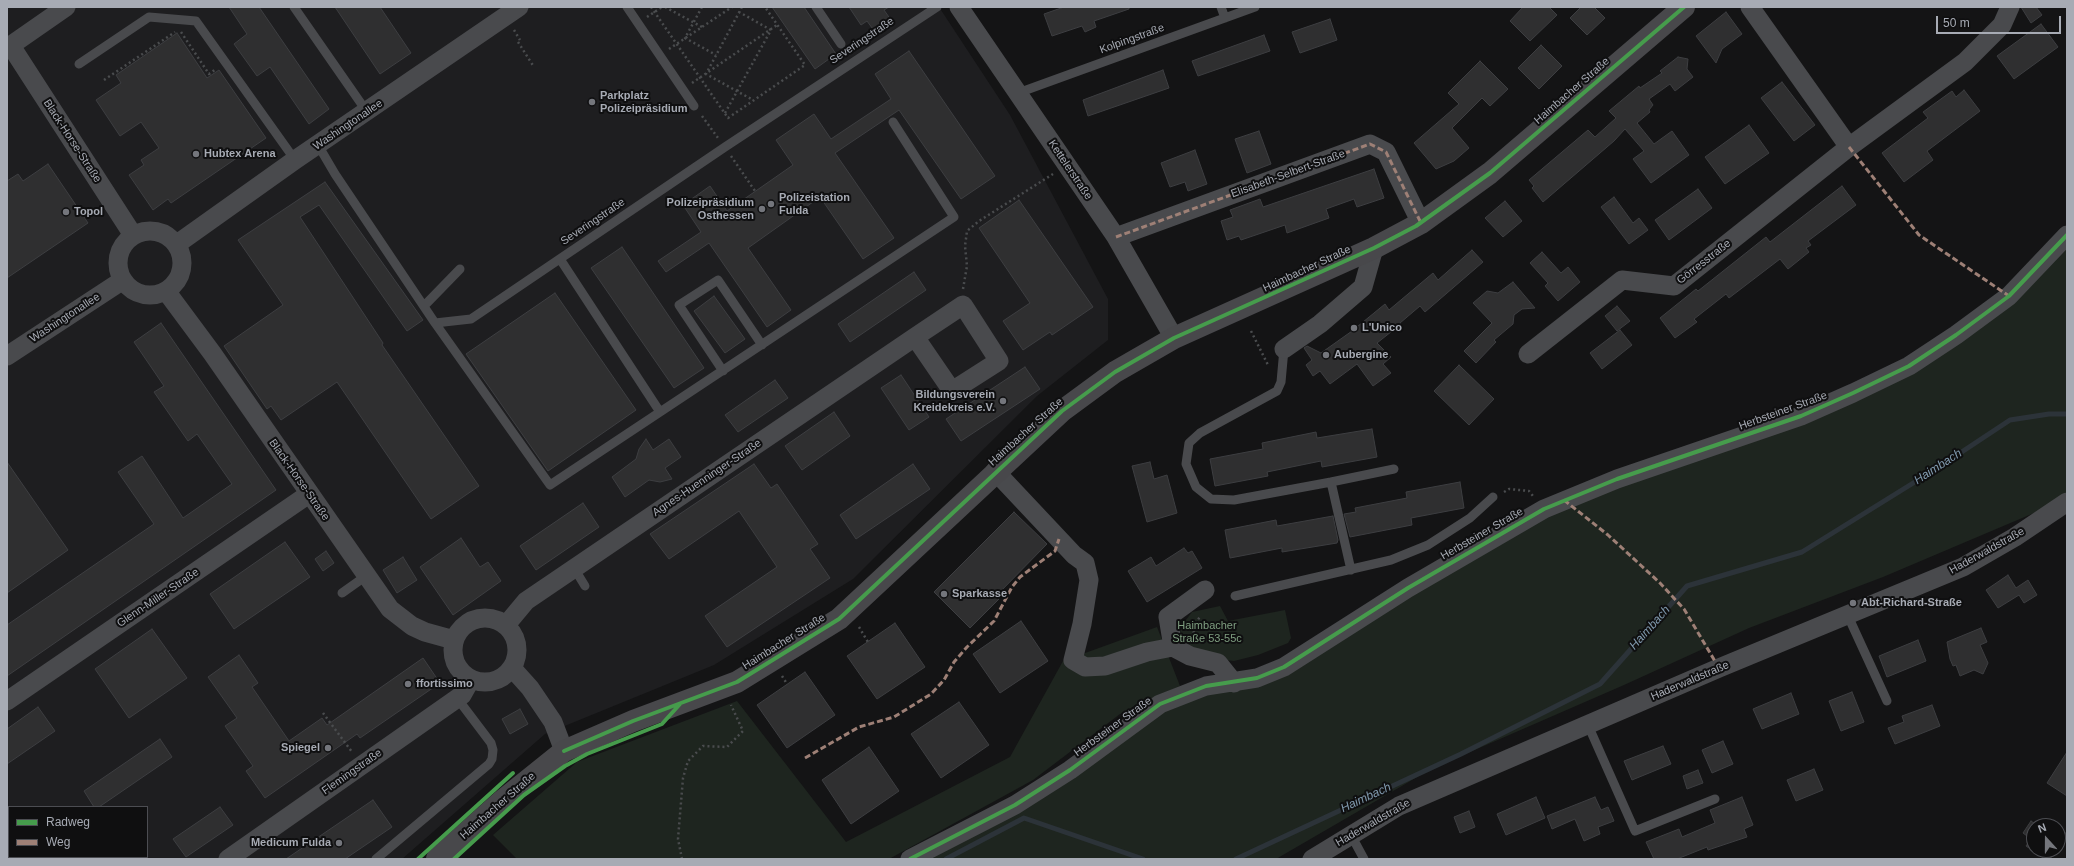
<!DOCTYPE html>
<html>
<head>
<meta charset="utf-8">
<style>
  body { margin:0 }
  #map { position:relative; width:2074px; height:866px; overflow:hidden; background:#141415; font-family:Helvetica,sans-serif }
  canvas { display:block }
  .frame { position:absolute; inset:0; border:8px solid #a7abb4; pointer-events:none }
  .legend { position:absolute; left:8px; top:806px; width:140px; height:52px; box-sizing:border-box; background:#0f0f10; border:1px solid #4c4d52; margin:0; padding:5px 7px; list-style:none; font-size:12px; color:#a7abb4 }
  .legend li { display:flex; align-items:center; gap:8px; height:20px }
  .legend b { width:20px; border:1px solid #4c4d52 }
  .north { position:absolute; left:2026px; top:818px; width:40px; height:40px; box-sizing:border-box; background:#0f0f10; border:1px solid #4c4d52; border-radius:50%; rotate:339deg; font-size:11px; font-weight:700; line-height:16px; text-align:center; color:#a7abb4 }
  .north::after { content:''; display:block; margin:auto; width:14px; height:18px; background:#74767c; clip-path:polygon(50% 0,100% 100%,50% 72%,0 100%) }
  .scale { position:absolute; left:1936px; top:16px; width:125px; height:18px; box-sizing:border-box; border:2px solid #a7abb4; border-top:0; padding-left:5px; font-size:12px; line-height:14px; white-space:nowrap; color:#a7abb4; -webkit-text-stroke:3px #0f0f10; paint-order:stroke }
</style>
</head>
<body>
<div id="map">
<canvas width="2074" height="866"></canvas>
<div class="frame"></div>
<ul class="legend">
<li><b style="height:5px;background:#469c4c"></b>Radweg</li>
<li><b style="height:5px;background:#9e8076"></b>Weg</li>
</ul>
<div class="north">N</div>
<div class="scale">50 m</div>
</div>
<script>
const g = document.querySelector('canvas').getContext('2d');
g.lineJoin = 'round';
function fillPath(path, color) { g.fillStyle = color; g.fill(path, 'evenodd'); }
const toPath = rows => new Path2D(rows.map(r => 'M' + r).join(''));
function stroke(path, color, width, dash) { g.strokeStyle = color; g.lineWidth = width; g.lineCap = dash ? 'butt' : 'round'; g.setLineDash(dash || []); g.stroke(path); }
function write(font, color, halo, rows, align = 'center') {
  g.font = font + ' Helvetica,sans-serif'; g.lineWidth = 4; g.setLineDash([]); g.textBaseline = 'middle'; g.strokeStyle = halo; g.fillStyle = color; for (const [text, x, y, turn = 0] of rows) {
    g.save(); g.translate(x, y); g.rotate((+turn || 0) * Math.PI / 180); g.textAlign = isNaN(turn) ? turn : align; if (halo) g.strokeText(text, 0, 0); g.fillText(text, 0, 0); g.restore();
  }
}
const built = toPath([
  [7,7,939,7,1010,115,1108,299,1108,340,1037,396,853,579,714,665,545,734,402,859,7,859],
  [9,807,147,807,147,857,9,857]
]);
const green = toPath([
  [2067,233,2067,492,2041,510,1883,577,1749,628,1624,685,1431,769,1276,859,909,859,1172,700,1281,661,1524,524,1831,400,1929,347,2024,274],
  [1220,606,1228,621,1285,610,1291,638,1288,643,1258,655,1234,661,1207,658,1182,648,1180,628,1192,612],
  [1157,627,1180,686,1120,714,1033,780,889,859,517,859,493,835,577,762,737,701,846,842,1010,757,1063,661]
]);
const stream = toPath([
  [946,859,1024,818,1143,859],
  [1236,859,1461,754,1600,684,1687,586,1802,552,1939,467,2010,420,2049,414,2067,414]
]);
const building = toPath([
  [229,7,259,7,329,109,309,124,270,67,257,76,234,44,247,34,229,7],
  [335,7,380,7,411,53,380,74,335,7],
  [772,7,804,7,836,54,815,69,772,7],
  [849,7,889,7,884,10,891,20,875,32,867,21,861,25,849,7],
  [1064,7,1129,7,1129,9,1094,21,1096,27,1085,32,1082,26,1052,36,1044,14,1064,7],
  [1523,7,1549,7,1557,15,1530,41,1510,21,1523,7],
  [1581,7,1594,7,1605,18,1587,35,1570,18,1581,7],
  [2021,7,2036,7,2042,15,2031,23,2021,7],
  [1726,12,1742,34,1722,49,1716,63,1696,36,1726,12],
  [1330,19,1337,40,1300,53,1292,32,1330,19],
  [2041,24,2058,47,2014,79,1997,56,2041,24],
  [177,33,207,78,219,70,266,138,171,203,168,199,153,210,129,175,144,165,141,160,159,148,141,122,120,136,96,100,121,83,116,75,177,33],
  [1264,35,1270,51,1198,76,1192,61,1264,35],
  [1541,45,1562,66,1539,89,1518,68,1541,45],
  [909,51,995,176,961,199,899,110,835,153,894,238,863,259,820,197,748,248,791,310,767,327,709,243,666,272,658,261,701,232,683,205,710,186,727,211,793,165,776,140,814,114,831,139,891,99,875,74,909,51],
  [1678,57,1688,59,1687,69,1693,77,1675,91,1670,84,1649,99,1653,105,1649,110,1650,112,1637,123,1654,144,1672,131,1689,155,1651,183,1633,159,1644,151,1625,129,1614,141,1543,202,1532,188,1534,186,1529,180,1588,130,1595,137,1616,118,1609,111,1639,86,1640,88,1662,73,1660,71,1678,57],
  [1480,61,1508,89,1490,106,1482,98,1452,128,1469,148,1454,161,1436,169,1414,143,1459,104,1448,93,1480,61],
  [1163,70,1169,88,1088,116,1083,100,1163,70],
  [1782,82,1815,125,1794,141,1761,98,1782,82],
  [1964,90,1980,111,1927,151,1933,160,1904,182,1882,153,1928,118,1923,112,1952,91,1956,97,1964,90],
  [1749,125,1769,153,1725,184,1705,157,1749,125],
  [1259,131,1271,164,1247,173,1235,139,1259,131],
  [1195,150,1207,184,1188,191,1185,182,1170,187,1161,163,1195,150],
  [48,164,88,223,7,278,7,181,18,174,23,181,48,164],
  [1374,169,1384,198,1357,207,1354,199,1326,209,1329,218,1287,233,1285,225,1241,240,1239,236,1227,240,1221,221,1233,217,1230,210,1260,199,1263,207,1374,169],
  [325,182,423,320,407,331,319,205,300,217,383,343,382,345,479,486,431,519,337,382,281,420,271,406,267,409,224,346,283,305,238,240,325,182],
  [1842,186,1856,205,1808,241,1811,245,1806,248,1809,252,1788,269,1780,259,1729,298,1726,294,1694,319,1697,322,1675,338,1660,318,1696,289,1698,291,1766,237,1770,242,1842,186],
  [1698,189,1712,208,1669,240,1655,220,1698,189],
  [1614,197,1633,223,1639,218,1648,230,1629,244,1601,207,1614,197],
  [1019,200,1093,307,1052,335,1050,332,1023,350,1003,321,1030,303,979,228,1019,200],
  [1505,201,1522,221,1503,237,1485,218,1505,201],
  [622,247,704,368,674,388,591,268,622,247],
  [1472,250,1483,262,1425,312,1420,306,1400,323,1401,324,1377,343,1391,357,1383,364,1391,373,1373,386,1357,364,1330,384,1320,371,1313,376,1306,365,1312,360,1304,348,1307,346,1321,353,1352,331,1385,304,1389,310,1433,273,1438,280,1472,250],
  [1542,252,1561,273,1568,267,1580,282,1558,301,1545,286,1548,283,1530,263,1542,252],
  [914,272,926,290,850,342,838,324,914,272],
  [1513,282,1535,308,1522,309,1514,315,1513,324,1494,340,1496,342,1476,363,1464,351,1492,323,1473,303,1487,291,1498,293,1513,282],
  [555,293,636,410,548,471,466,354,555,293],
  [714,296,745,339,725,353,694,311,714,296],
  [1617,306,1630,321,1617,331,1605,316,1617,306],
  [161,323,276,490,7,676,7,625,154,524,118,472,142,456,183,518,232,484,197,434,188,441,154,392,164,386,134,342,161,323],
  [1620,330,1632,345,1602,369,1590,353,1620,330],
  [1459,365,1494,399,1469,425,1434,391,1459,365],
  [1025,367,1040,389,961,441,946,419,1025,367],
  [901,375,929,417,909,430,881,388,901,375],
  [775,380,788,398,738,432,725,415,775,380],
  [834,412,850,436,802,470,785,446,834,412],
  [1372,429,1377,457,1322,467,1321,461,1267,472,1268,476,1215,486,1210,459,1263,449,1262,443,1316,432,1317,438,1372,429],
  [646,439,653,450,669,439,681,457,665,468,672,479,660,482,649,480,625,497,612,477,636,459,639,449,646,439],
  [7,462,68,550,7,593,7,462],
  [1150,462,1154,479,1167,475,1177,513,1147,522,1132,466,1150,462],
  [754,464,771,488,777,484,818,544,810,549,830,578,727,647,705,616,777,567,739,511,669,559,650,534,754,464],
  [913,464,930,489,856,539,840,515,913,464],
  [1460,482,1464,508,1411,518,1412,525,1350,537,1344,514,1356,512,1355,508,1407,498,1406,492,1460,482],
  [583,503,599,527,536,570,520,546,583,503],
  [1014,512,1047,544,996,596,999,599,970,628,934,592,1014,512],
  [1333,516,1338,540,1337,543,1282,552,1282,548,1230,558,1225,530,1276,520,1277,526,1333,516],
  [461,538,480,567,488,562,501,581,453,615,420,567,461,538],
  [285,542,310,577,234,629,210,594,285,542],
  [1184,548,1188,553,1192,551,1202,568,1147,602,1128,571,1151,557,1156,566,1184,548],
  [326,551,334,563,323,571,315,559,326,551],
  [403,557,417,580,397,593,383,570,403,557],
  [2008,575,2016,588,2028,580,2037,595,2024,603,2019,595,1998,608,1986,590,2008,575],
  [1021,621,1048,661,1000,693,973,654,1021,621],
  [895,623,925,667,877,699,847,656,895,623],
  [1981,628,1987,642,1980,645,1988,663,1983,674,1974,670,1960,676,1956,665,1953,666,1950,659,1947,642,1981,628],
  [152,629,187,678,129,718,95,669,152,629],
  [1918,640,1926,661,1887,677,1879,656,1918,640],
  [239,655,258,683,252,687,289,741,322,718,327,725,423,658,440,683,360,738,357,734,265,798,246,771,253,766,225,726,237,718,208,677,239,655],
  [805,672,835,715,787,748,757,705,805,672],
  [1852,692,1864,722,1841,731,1829,701,1852,692],
  [1791,693,1799,714,1762,729,1753,709,1791,693],
  [959,702,989,745,941,778,911,734,959,702],
  [1932,705,1940,726,1895,744,1888,728,1904,722,1902,716,1932,705],
  [38,707,55,731,7,764,7,729,38,707],
  [520,709,528,724,510,734,502,719,520,709],
  [160,739,172,757,99,807,94,807,84,791,160,739],
  [1723,741,1733,764,1712,773,1702,750,1723,741],
  [1663,746,1671,764,1632,780,1624,761,1663,746],
  [869,747,899,791,851,824,822,780,869,747],
  [2067,752,2067,796,2047,783,2067,752],
  [1814,769,1823,790,1796,801,1787,780,1814,769],
  [1698,770,1703,783,1687,789,1683,776,1698,770],
  [1536,797,1545,818,1506,835,1497,814,1536,797],
  [1595,797,1601,810,1608,807,1614,821,1598,827,1600,834,1584,841,1575,819,1552,829,1547,816,1595,797],
  [1742,797,1753,825,1744,829,1747,837,1708,850,1707,847,1677,859,1654,859,1646,842,1679,829,1682,837,1715,823,1710,810,1742,797],
  [373,800,392,827,345,859,286,859,373,800],
  [220,807,233,825,186,857,173,839,220,807],
  [1469,811,1475,827,1460,833,1454,817,1469,811],
  [2031,821,2038,826,2034,826,2034,850,2056,850,2050,859,2045,859,2026,846,2031,839,2023,833,2031,821],
  [2058,828,2067,834,2058,847,2058,828]
]);
const path = toPath([
  [651,7,728,118,805,65,765,7],
  [665,7,702,27],
  [702,7,685,38,716,55],
  [742,7,706,74,753,100],
  [647,17,662,7],
  [514,30,520,40],
  [181,32,209,74,216,69],
  [518,42,534,67],
  [669,49,732,7],
  [104,80,175,32],
  [692,83,777,25],
  [725,113,771,30,739,12],
  [702,116,718,138],
  [731,156,755,191],
  [963,289,967,266,965,246,967,231,979,221,1053,174],
  [1251,331,1268,365],
  [1504,492,1509,489,1529,491,1533,496],
  [859,627,868,642],
  [1193,638,1195,623,1200,617],
  [782,676,787,684],
  [323,713,352,752],
  [682,859,678,839,683,778,688,761,703,746,727,747,743,731,731,705]
]);
const lane = toPath([
  [294,7,367,112],
  [627,7,694,106],
  [816,7,841,44],
  [1221,7,1225,18],
  [79,64,149,17,196,21,295,160],
  [1018,93,1255,7],
  [318,145,335,174,435,323,471,319,725,147,937,7],
  [560,259,660,412],
  [424,306,460,269],
  [435,323,550,485,954,217,893,122],
  [1284,349,1281,382,1277,391,1200,433,1189,443,1186,464,1196,487,1211,499,1234,500,1331,482,1351,570],
  [723,371,679,305,718,280,762,345],
  [1331,482,1394,469],
  [574,568,585,586],
  [342,593,366,576],
  [1235,596,1391,560,1428,545,1470,518,1493,497],
  [1848,616,1887,701],
  [1588,725,1635,831,1715,799],
  [1351,835,1364,859],
  [376,859,489,764,492,759,493,750,491,743,457,698]
]);
const street = toPath([
  [959,7,1116,237,1174,338],
  [1750,7,1849,147],
  [11,46,133,235],
  [7,48,66,7],
  '118 263a32 32 0 1 1 64 0a32 32 0 1 1-64 0Z',
  [1116,237,1370,144,1386,152,1421,223],
  [177,244,295,160,519,7],
  [166,291,212,353,390,609,412,626,425,632,454,640],
  [1284,349,1320,324,1363,287,1374,248],
  [1528,354,1622,280,1674,286,1849,147,1965,62,2002,25,2010,7],
  [7,356,123,280],
  [995,471,1074,555,1085,563,1089,580,1082,624,1073,660,1085,667,1105,666,1147,652,1173,647,1190,656,1218,663,1234,683],
  '453 650a32 32 0 1 1 64 0a32 32 0 1 1-64 0Z',
  [506,625,526,601,915,337,963,305,999,361,952,391,915,337],
  [1173,647,1168,617,1205,590],
  [512,668,530,688,553,722,564,751],
  [7,701,309,494],
  [228,859,462,695,471,679],
  [910,859,1015,805,1070,770,1160,704,1206,686,1257,678,1284,667,1408,588,1544,509,1617,479,1801,416,1853,393,1909,366,1956,335,2009,296,2067,235],
  [1312,859,1399,806,1719,668,1963,567,2015,537,2067,502]
]);
const secondary = toPath([
  [437,859,503,800,564,751,633,721,737,682,839,619,1062,411,1115,372,1174,338,1374,248,1421,223,1490,173,1684,7]
]);
const quiet = toPath([
  [1849,147,1919,235,2009,296],
  [1116,237,1370,144,1386,152,1421,223],
  [1564,500,1608,535,1660,583,1684,609,1719,668],
  [805,758,859,727,894,717,931,694,944,680,954,662,967,647,994,621,1012,587,1020,577,1055,551,1059,539]
]);
const cycleway = toPath([
  [564,751,633,721,737,682,839,619,1062,411,1115,372,1174,338,1374,248,1416,226,1490,173,1684,7],
  [418,859,513,773],
  [454,859,524,795,565,766,587,754,662,724,680,704],
  [910,859,1015,805,1070,770,1160,704,1206,686,1257,678,1284,667,1408,588,1544,509,1617,479,1801,416,1853,393,1909,366,1956,335,2009,296,2067,235]
]);
const markers = [
  [592,102,4,"#74767c"],
  [196,154,4,"#74767c"],
  [771,204,4,"#74767c"],
  [762,209,4,"#74767c"],
  [66,212,4,"#74767c"],
  [1354,328,4,"#74767c"],
  [1326,355,4,"#74767c"],
  [1003,401,4,"#74767c"],
  [944,594,4,"#74767c"],
  [1853,603,4,"#74767c"],
  [408,684,4,"#74767c"],
  [328,748,4,"#74767c"],
  [339,843,4,"#74767c"]
];
const streetNames = [
  ["Kolpingstraße",1132,39,-20],
  ["Severingstraße",862,41,-34],
  ["Haimbacher Straße",1572,91,-41],
  ["Washingtonallee",348,125,-34],
  ["Black-Horse-Straße",72,141,57],
  ["Kettelerstraße",1070,170,56],
  ["Elisabeth-Selbert-Straße",1288,174,-20],
  ["Severingstraße",593,222,-34],
  ["Görresstraße",1704,262,-38],
  ["Haimbacher Straße",1307,269,-25],
  ["Washingtonallee",65,318,-33],
  ["Herbsteiner Straße",1783,411,-20],
  ["Haimbacher Straße",1026,432,-42],
  ["Agnes-Huenninger-Straße",707,478,-34],
  ["Black-Horse-Straße",299,480,55],
  ["Herbsteiner Straße",1482,534,-30],
  ["Haderwaldstraße",1987,551,-29],
  ["Glenn-Miller-Straße",158,598,-34],
  ["Haimbacher Straße",784,642,-32],
  ["Haderwaldstraße",1690,681,-23],
  ["Herbsteiner Straße",1113,727,-36],
  ["Flemingstraße",352,772,-35],
  ["Haimbacher Straße",498,806,-41],
  ["Haderwaldstraße",1373,823,-30]
];
const poiNames = [
  ["Parkplatz",600,96],
  ["Polizeipräsidium",600,109],
  ["Hubtex Arena",204,154],
  ["Polizeistation",779,198],
  ["Fulda",779,211],
  ["Polizeipräsidium",754,203,"right"],
  ["Osthessen",754,216,"right"],
  ["Topol",74,212],
  ["L'Unico",1362,328],
  ["Aubergine",1334,355],
  ["Bildungsverein",995,395,"right"],
  ["Kreidekreis e.V.",995,408,"right"],
  ["Sparkasse",952,594],
  ["Abt-Richard-Straße",1861,603],
  ["ffortissimo",416,684],
  ["Spiegel",320,748,"right"],
  ["Medicum Fulda",331,843,"right"]
];
const parkNames = [
  ["Haimbacher",1207,626],
  ["Straße 53-55c",1207,639]
];
const waterNames = [
  ["Haimbach",1938,467,-33],
  ["Haimbach",1650,628,-48],
  ["Haimbach",1366,798,-25]
];
fillPath(built, '#1e1e20');
fillPath(green, '#1e251f');
stroke(stream, '#2c3339', 5);
fillPath(building, '#2f2f30');
stroke(building, '#3d3e41', 1);
stroke(path, '#4a4c4e', 2.5, [2, 3]);
stroke(lane, '#494a4d', 9);
stroke(street, '#494a4d', 19);
stroke(secondary, '#48484b', 22);
stroke(quiet, '#9e8076', 3, [6, 3]);
stroke(cycleway, '#469c4c', 4);
for (const [x, y, r, color] of markers) { const dot = new Path2D(); dot.arc(x, y, r, 0, 2 * Math.PI); g.fillStyle = color; g.fill(dot); stroke(dot, '#0f0f10', 1.5); }
write('11px', '#a7abb4', '#0f0f10', streetNames);
write('bold 11px', '#a7abb4', '#0f0f10', poiNames, 'left');
write('11px', '#7f9e80', '#0f0f10', parkNames);
write('italic 12px', '#8099ad', '#0f0f10', waterNames);
</script>
</body>
</html>
